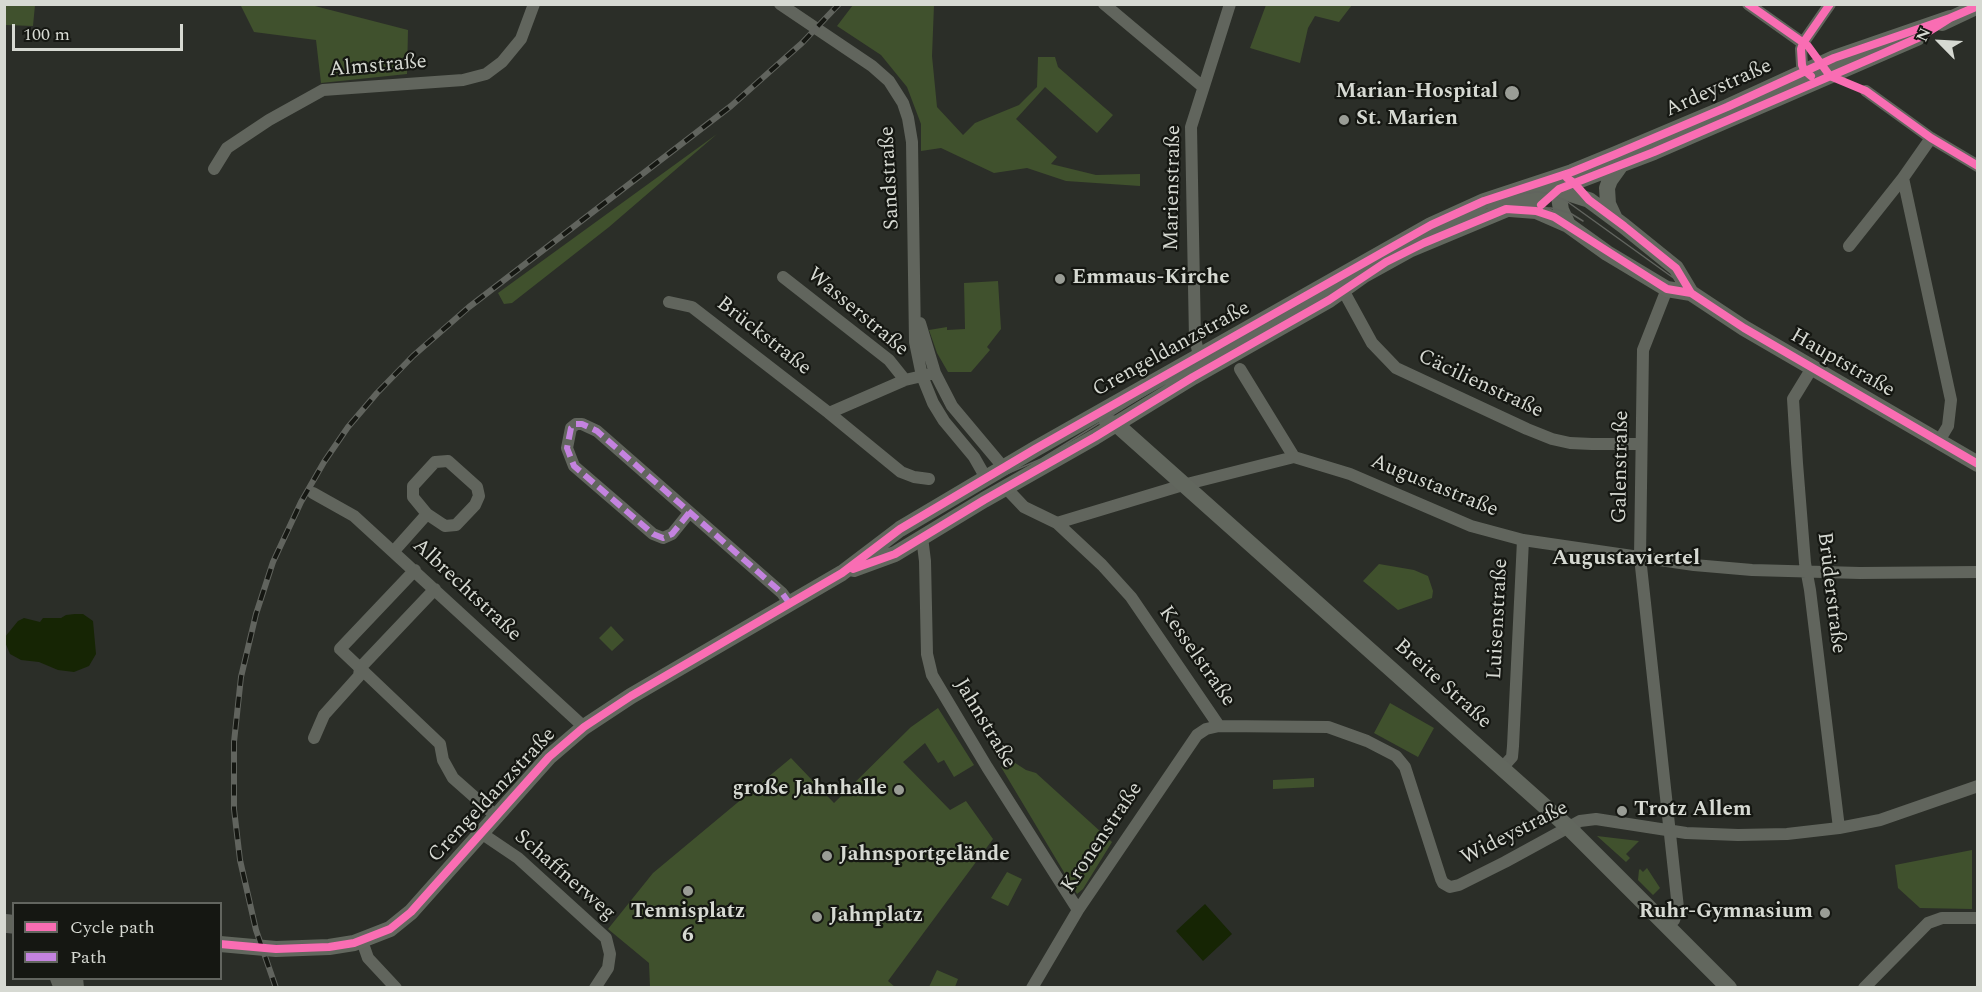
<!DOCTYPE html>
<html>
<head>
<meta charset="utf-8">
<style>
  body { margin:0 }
  #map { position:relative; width:1982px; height:992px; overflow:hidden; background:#2b2e28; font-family:Spectral,serif }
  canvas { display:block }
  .frame { position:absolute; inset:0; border:6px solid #d6d9d2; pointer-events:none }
  .legend { position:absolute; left:12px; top:902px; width:210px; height:78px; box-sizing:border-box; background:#151712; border:2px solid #62655f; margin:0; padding:8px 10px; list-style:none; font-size:18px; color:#d6d9d2 }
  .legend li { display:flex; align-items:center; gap:12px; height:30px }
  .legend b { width:30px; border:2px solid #62655f }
  .north { position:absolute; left:1910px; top:12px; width:60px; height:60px; -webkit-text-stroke:4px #151712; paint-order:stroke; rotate:294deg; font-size:16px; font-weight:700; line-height:24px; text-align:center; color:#d6d9d2 }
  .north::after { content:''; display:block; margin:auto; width:21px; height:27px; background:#d6d9d2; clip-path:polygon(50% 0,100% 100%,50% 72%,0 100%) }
  .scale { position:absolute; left:12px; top:24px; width:171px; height:27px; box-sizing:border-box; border:3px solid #d6d9d2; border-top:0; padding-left:8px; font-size:18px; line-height:21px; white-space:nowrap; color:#d6d9d2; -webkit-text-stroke:4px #151712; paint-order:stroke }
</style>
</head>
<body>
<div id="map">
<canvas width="1982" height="992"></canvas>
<div class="frame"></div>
<ul class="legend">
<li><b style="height:8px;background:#f96db3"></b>Cycle path</li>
<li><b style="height:8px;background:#c483df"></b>Path</li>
</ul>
<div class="north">N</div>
<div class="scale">100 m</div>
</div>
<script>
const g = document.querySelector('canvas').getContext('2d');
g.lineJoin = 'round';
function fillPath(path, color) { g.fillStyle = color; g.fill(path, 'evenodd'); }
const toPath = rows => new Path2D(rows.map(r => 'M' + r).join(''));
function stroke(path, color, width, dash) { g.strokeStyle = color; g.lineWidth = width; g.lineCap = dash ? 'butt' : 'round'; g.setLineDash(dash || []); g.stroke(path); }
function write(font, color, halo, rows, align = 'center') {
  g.font = font + ' Spectral,serif'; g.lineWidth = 4.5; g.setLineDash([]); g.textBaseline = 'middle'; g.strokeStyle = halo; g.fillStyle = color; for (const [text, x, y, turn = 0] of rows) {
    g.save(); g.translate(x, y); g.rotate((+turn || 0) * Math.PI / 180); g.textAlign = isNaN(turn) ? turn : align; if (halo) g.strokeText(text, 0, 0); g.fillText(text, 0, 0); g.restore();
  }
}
const green = toPath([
  [5,4,35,5,33,26,5,25],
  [232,5,311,5,408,30,407,74,321,83,316,40,254,32,241,6],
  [853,5,934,5,932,56,937,107,963,135,975,123,1019,105,1037,87,1038,57,1055,57,1058,67,1113,115,1097,133,1045,87,1016,119,1057,157,1051,164,1096,175,1140,174,1140,186,1066,181,1027,168,994,173,941,148,921,151,921,124,907,87,881,55,837,26],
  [1266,5,1266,4,1352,5,1339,22,1315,16,1308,28,1300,63,1250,48],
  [717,134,609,227,512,303,504,304,498,293],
  [998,281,1001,329,987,347,990,350,971,372,948,372,937,353,929,330,947,327,947,330,965,329,964,283],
  [1379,564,1414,570,1428,576,1433,591,1432,598,1398,610,1363,581],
  [611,626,624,640,612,651,599,638],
  [1390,703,1434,728,1418,757,1374,733],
  [938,708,974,765,954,777,944,760,938,763,925,743,903,762,950,810,966,801,993,839,888,981,895,987,650,987,649,963,608,929,653,873,791,758,834,803,911,727],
  [1009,759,1026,770,1036,773,1112,842,1083,889,1077,894,1001,767],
  [1314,778,1314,787,1273,789,1273,780],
  [1597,836,1639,841,1626,854,1630,858,1626,862],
  [1972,850,1972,909,1920,908,1898,888,1895,865],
  [1647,868,1660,888,1653,895,1638,880,1639,870,1640,869,1643,872],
  [1007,872,1022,879,1008,906,991,898],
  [937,970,958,979,955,987,929,987]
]);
const water = toPath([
  [75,614,83,614,93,621,96,654,89,666,74,672,58,670,39,662,21,660,10,654,5,642,5,637,18,621,24,618,40,622,43,618,61,618,66,615],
  [1205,904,1232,934,1203,961,1176,931]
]);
const street = toPath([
  [780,4,872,66,889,81,903,103,908,118,912,142,915,342,922,376,933,403,944,421,974,457,986,478],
  [1104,4,1203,87],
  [1748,4,1803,43],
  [1810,75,1804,70,1802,65,1801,49,1803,43,1830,4],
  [1866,91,1931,138,1978,166],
  [1931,138,1903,178,1951,400,1948,426,1939,441],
  [214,169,227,148,269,120,323,90,463,80,486,74,502,62,521,39,534,4],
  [1849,246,1903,178],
  [783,277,889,360,905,380],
  [1667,289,1643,350,1640,557,1678,908,1674,920,1668,926],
  [1343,290,1372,343,1396,368,1527,429,1552,439,1570,443,1592,444,1641,444],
  [669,302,692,307,829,413,905,380,935,373],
  [920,323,935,373,952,406,1004,468],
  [1197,362,1199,355,1195,339,1191,127,1230,4],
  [1812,368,1793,399,1797,463,1805,563,1810,590,1839,828],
  [1240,369,1294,457],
  [829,413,901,472,914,477,929,479],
  [448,461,477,487,479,496,475,505,456,525,445,526,427,514,413,497,413,486,435,462,448,461],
  [1006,488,1024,507,1057,523,1102,565,1131,597,1219,726],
  [313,493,354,516,584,727],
  [689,513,672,534,663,538,653,534,574,466,567,448,571,428,576,424,582,424,597,431,782,593,790,604],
  [1057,523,1183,485,1294,457,1350,474,1471,526,1523,540,1694,565,1752,570,1860,573,1978,572],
  [922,537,925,561,927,654,932,675,987,767,1078,910],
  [394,551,427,514],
  [415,570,340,649,440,744,443,760,453,778,496,816],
  [314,738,324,715,359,676,360,668,435,589],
  [1502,768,1512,757,1513,746,1523,540],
  [481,833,518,858,606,938,610,954,608,968,595,988],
  [362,941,368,958,396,988],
  [1032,988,1078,910,1197,735,1206,729,1219,726,1328,727,1367,741,1396,756,1405,767,1441,879,1443,883,1450,887,1459,885,1505,862,1580,821,1596,819,1686,833,1738,835,1787,834,1839,828,1880,820,1978,786],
  [1864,988,1928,923,1942,918,1978,918]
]);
const secondary = toPath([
  [1942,23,1978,6],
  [1563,181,1559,189,1559,197,1561,210,1568,225,1607,253,1667,289,1691,293,1744,328,1978,464],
  [1555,189,1589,200,1624,226,1676,268,1691,293],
  [1510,209,1536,211,1568,225],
  [1615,219,1608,204,1607,188,1610,180,1620,166],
  [1107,422,1116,424,1568,827,1729,988],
  [854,569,895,554,984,500,1095,437,1193,377,1329,300,1364,275,1411,249,1538,196,1654,152,1917,38],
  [220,944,276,949,329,947,354,943,390,929,411,912,549,757,584,727,631,696,842,573,900,529,1035,449,1431,225,1484,201,1572,172,1616,154,1727,107,1834,58,1950,18]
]);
const primary = toPath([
  [4,923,14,924],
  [59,978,63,988],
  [74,978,75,988]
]);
const tram = toPath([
  [1329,294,1431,242,1504,214,1532,208,1551,208,1570,213,1583,221],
  [4,915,14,916],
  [4,932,14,933],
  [220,939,275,944,328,944,357,940,383,930,395,922,419,900,534,770,571,736,609,707,856,562,919,520,974,488,1041,459,1182,372,1299,304,1369,260,1453,217,1510,195,1537,192,1546,193,1565,200,1693,292,1744,325,1978,461]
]);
const rail = toPath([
  [276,988,256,930,240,860,234,809,234,742,241,677,256,614,273,562,301,502,324,462,348,427,377,393,413,356,469,307,731,106,802,43,839,4]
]);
const quiet = toPath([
  [689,513,672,534,663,538,653,534,574,466,567,448,571,428,576,424,582,424,597,431,782,593,790,604]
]);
const cycleway = toPath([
  [1748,4,1808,46,1830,76,1866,91,1931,138,1978,166],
  [1811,76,1804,70,1802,65,1801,49,1803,43,1830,4],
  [1567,178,1574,183,1589,200,1624,226,1676,268,1691,293],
  [1541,205,1559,189,1654,152,1884,53,1920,37,1950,18,1978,6],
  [853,569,895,554,984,500,1095,437,1193,377,1329,300,1386,262,1424,243,1506,209,1536,211,1554,217,1651,279,1667,289,1691,293,1744,328,1978,464],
  [220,944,276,949,329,947,354,943,390,929,411,912,549,757,584,727,631,696,842,573,900,529,1035,449,1431,225,1484,201,1572,172,1616,154,1727,107,1834,58,1950,18]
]);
const markers = [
  [1512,93,8,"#9a9d96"],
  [1344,120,6,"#9a9d96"],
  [1060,279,6,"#9a9d96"],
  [899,790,6,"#9a9d96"],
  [1622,811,6,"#9a9d96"],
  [827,856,6,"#9a9d96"],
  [688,891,6,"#9a9d96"],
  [1825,913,6,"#9a9d96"],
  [817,917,6,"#9a9d96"]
];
const streetNames = [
  ["Almstraße",378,67,-5],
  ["Ardeystraße",1719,89,-24],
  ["Sandstraße",891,178,-93],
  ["Marienstraße",1174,188,-89],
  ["Wasserstraße",857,313,40],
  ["Brückstraße",763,337,38],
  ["Crengeldanzstraße",1172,350,-29],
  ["Hauptstraße",1842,364,30],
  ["Cäcilienstraße",1480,385,25],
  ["Galenstraße",1622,467,-89],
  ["Augustastraße",1434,487,22],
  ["Albrechtstraße",466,591,43],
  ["Brüderstraße",1830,593,83],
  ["Luisenstraße",1499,619,-87],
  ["Kesselstraße",1196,657,55],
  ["Breite Straße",1442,685,42],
  ["Jahnstraße",984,724,59],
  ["Crengeldanzstraße",493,796,-47],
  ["Wideystraße",1515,834,-27],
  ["Kronenstraße",1103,838,-56],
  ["Schaffnerweg",564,876,41]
];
const poiNames = [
  ["Marian-Hospital",1498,93,"right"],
  ["St. Marien",1356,120],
  ["Emmaus-Kirche",1072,279],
  ["große Jahnhalle",887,790,"right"],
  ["Trotz Allem",1634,811],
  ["Jahnsportgelände",839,856],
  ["Tennisplatz",688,913,"center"],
  ["6",688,937,"center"],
  ["Ruhr-Gymnasium",1813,913,"right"],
  ["Jahnplatz",829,917]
];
const neighbourhoodNames = [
  ["Augustaviertel",1626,560]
];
fillPath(green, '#40512d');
fillPath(water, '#162504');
stroke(street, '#61655d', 12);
stroke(secondary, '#62675e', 16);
stroke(primary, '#61655c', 18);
stroke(tram, '#61645e', 1.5);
stroke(rail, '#61645e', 6);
stroke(rail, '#151712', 4, [11]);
stroke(quiet, '#c483df', 6, [12, 6]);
stroke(cycleway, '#f96db3', 8);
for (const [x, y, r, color] of markers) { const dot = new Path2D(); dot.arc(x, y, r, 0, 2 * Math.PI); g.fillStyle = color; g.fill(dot); stroke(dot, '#151712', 2); }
write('21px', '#d6d9d2', '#151712', streetNames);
write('bold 21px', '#d6d9d2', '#151712', poiNames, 'left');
write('bold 22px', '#d6d9d2', '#151712', neighbourhoodNames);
</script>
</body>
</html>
